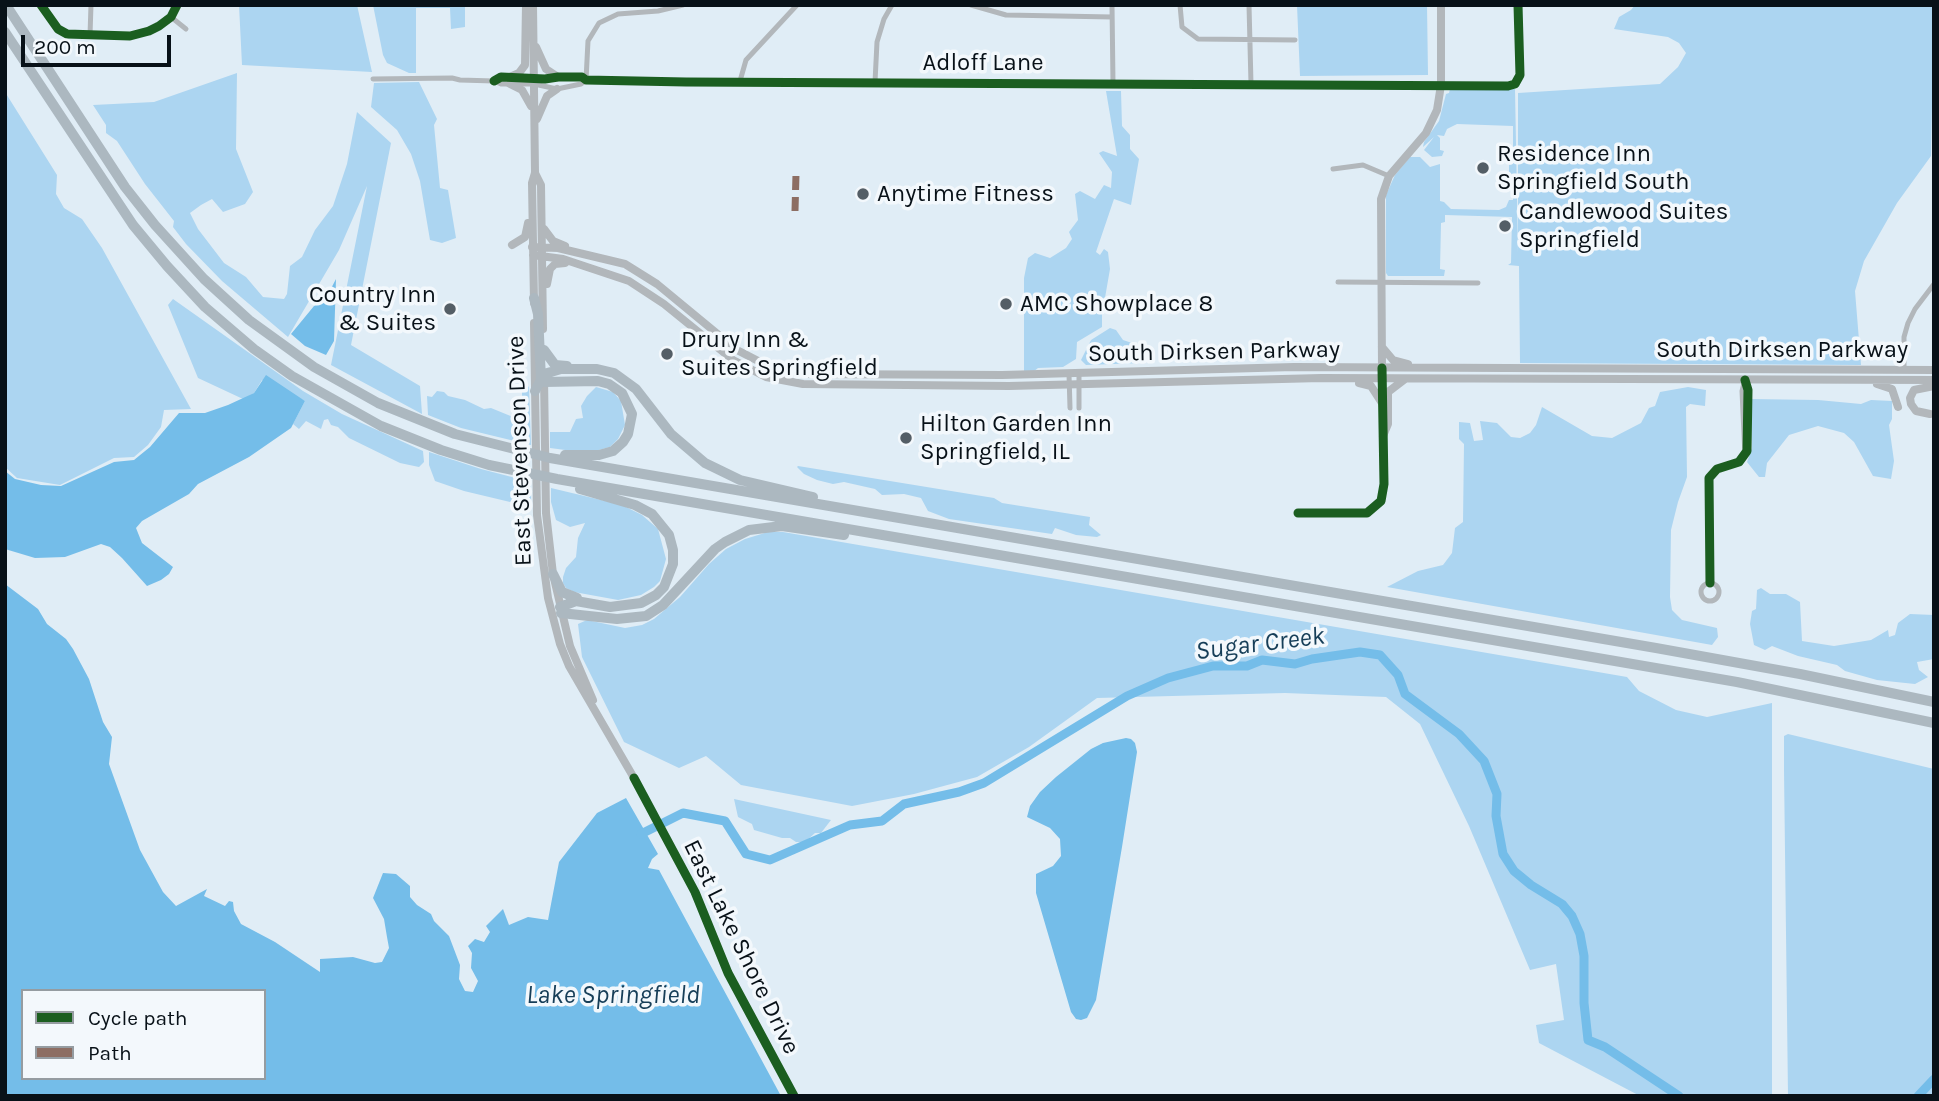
<!DOCTYPE html>
<html>
<head>
<meta charset="utf-8">
<style>
  body { margin:0 }
  #map { position:relative; width:1939px; height:1101px; overflow:hidden; background:#e0edf6; font-family:Karla,sans-serif }
  canvas { display:block }
  .frame { position:absolute; inset:0; border:7px solid #081118; pointer-events:none }
  .legend { position:absolute; left:21px; top:989px; width:245px; height:91px; box-sizing:border-box; background:#f3f8fc; border:2px solid #959ca1; margin:0; padding:9px 12px; list-style:none; font-size:21px; color:#081118 }
  .legend li { display:flex; align-items:center; gap:14px; height:35px }
  .legend b { width:35px; border:2px solid #959ca1 }
  .scale { position:absolute; left:21px; top:35px; width:150px; height:32px; box-sizing:border-box; border:4px solid #081118; border-top:0; padding-left:9px; font-size:21px; line-height:24px; white-space:nowrap; color:#081118; -webkit-text-stroke:5px #f3f8fc; paint-order:stroke }
</style>
</head>
<body>
<div id="map">
<canvas width="1939" height="1101"></canvas>
<div class="frame"></div>
<ul class="legend">
<li><b style="height:9px;background:#1b5e20"></b>Cycle path</li>
<li><b style="height:9px;background:#8d6e63"></b>Path</li>
</ul>
<div class="scale">200 m</div>
</div>
<script>
const g = document.querySelector('canvas').getContext('2d');
g.lineJoin = 'round';
function fillPath(path, color) { g.fillStyle = color; g.fill(path, 'evenodd'); }
const toPath = rows => new Path2D(rows.map(r => 'M' + r).join(''));
function stroke(path, color, width, dash) { g.strokeStyle = color; g.lineWidth = width; g.lineCap = dash ? 'butt' : 'round'; g.setLineDash(dash || []); g.stroke(path); }
function write(font, color, halo, rows, align = 'center') {
  g.font = font + ' Karla,sans-serif'; g.lineWidth = 7; g.setLineDash([]); g.textBaseline = 'middle'; g.strokeStyle = halo; g.fillStyle = color; for (const [text, x, y, turn = 0] of rows) {
    g.save(); g.translate(x, y); g.rotate((+turn || 0) * Math.PI / 180); g.textAlign = isNaN(turn) ? turn : align; if (halo) g.strokeText(text, 0, 0); g.fillText(text, 0, 0); g.restore();
  }
}
const green = toPath([
  [239,5,357,5,372,72,242,65],
  [373,5,465,5,465,27,451,29,450,8,416,8,416,73,409,73,387,63,383,55],
  [1297,5,1427,5,1428,75,1300,76],
  [1635,5,1934,5,1931,156,1897,203,1864,261,1855,291,1861,365,1520,363,1519,266,1508,265,1511,263,1512,217,1445,215,1445,222,1441,223,1440,269,1445,270,1444,276,1388,276,1386,273,1386,195,1395,175,1410,157,1420,157,1430,167,1440,164,1440,201,1444,202,1451,209,1499,210,1506,207,1509,200,1513,200,1513,176,1509,175,1509,165,1513,164,1513,126,1457,124,1447,129,1444,136,1437,135,1440,138,1440,150,1444,151,1442,156,1432,157,1424,150,1434,137,1423,147,1424,142,1439,121,1446,94,1449,93,1450,89,1515,89,1518,253,1518,93,1660,84,1678,67,1686,53,1679,43,1668,37,1614,29,1619,17,1631,10],
  [237,73,236,149,253,192,245,204,223,212,212,199,201,205,190,213,198,229,224,263,246,277,263,297,284,299,287,294,290,266,302,257,315,230,333,206,347,164,357,112,391,143,351,345,420,386,422,414,331,365,367,186,339,250,288,337,222,281,186,244,173,227,174,221,145,184,117,141,106,133,106,125,93,105,154,102],
  [419,82,437,119,434,125,440,188,448,190,456,238,442,243,430,240,420,181,411,154,397,130,371,107,374,83],
  [1106,91,1121,91,1122,126,1130,135,1130,149,1139,159,1131,205,1114,199,1096,252,1100,255,1104,249,1108,252,1110,269,1102,315,1102,327,1077,342,1076,359,1063,367,1038,368,1033,372,1024,372,1024,278,1028,258,1035,253,1050,258,1066,248,1072,239,1069,232,1078,220,1075,194,1080,191,1095,199,1104,185,1111,188,1112,172,1099,153,1103,151,1117,156],
  [5,92,57,175,56,194,64,208,82,219,102,248,191,409,164,410,161,427,148,445,134,457,114,458,60,485,17,478,5,467],
  [173,299,303,391,342,414,423,451,424,462,419,467,400,463,349,438,338,427,331,425,328,419,324,420,321,429,306,421,299,429,293,424,305,401,262,380,254,393,243,399,198,378,168,305],
  [1110,328,1116,330,1123,340,1135,344,1141,363,1086,365,1081,360,1091,340],
  [525,384,529,387,531,445,461,428,428,415,427,396,432,397,437,391,444,392,448,396,465,400,484,409,491,408,513,417,522,418,522,387],
  [596,387,613,392,621,401,625,425,618,439,610,447,595,451,573,451,550,448,550,432,570,432,576,419,583,418,581,406,587,396],
  [1688,387,1706,390,1705,406,1690,404,1686,407,1687,477,1678,502,1671,530,1670,597,1672,610,1682,620,1717,628,1718,637,1712,645,1387,587,1418,571,1443,565,1452,553,1455,528,1463,522,1464,444,1459,439,1459,422,1470,423,1474,441,1483,440,1480,421,1497,423,1511,437,1520,438,1530,433,1536,425,1542,407,1592,436,1612,438,1641,423,1649,408,1655,406,1660,392],
  [1751,399,1818,400,1861,404,1871,400,1892,401,1892,419,1889,425,1894,461,1891,479,1873,476,1854,442,1844,433,1818,426,1789,435,1767,463,1765,477,1759,477,1747,462,1752,448],
  [429,452,481,469,531,482,531,507,464,491,435,481,429,465],
  [798,466,994,498,1002,503,1090,517,1089,525,1101,535,1097,537,1076,535,1055,528,1052,534,949,519,928,511,921,498,904,494,882,495,875,489,844,482,833,484,817,480,804,474,797,467],
  [551,488,622,505,642,515,658,529,666,559,660,581,654,587,641,595,618,600,574,592,566,588,563,583,563,577,566,568,576,557,578,538,585,523,570,527,556,520,551,502],
  [768,532,783,532,1627,677,1639,691,1676,710,1707,717,1772,703,1772,1096,1640,1096,1539,1043,1536,1025,1564,1020,1556,964,1530,970,1469,826,1420,724,1386,697,1285,693,1097,698,1029,747,977,777,914,794,852,806,741,785,706,756,679,768,624,742,582,657,578,624,587,620,625,628,642,625,654,619,680,597,709,564,726,549,745,539],
  [1761,588,1770,594,1786,594,1800,602,1802,641,1834,646,1871,640,1888,630,1889,637,1895,635,1898,623,1910,614,1934,615,1934,659,1917,662,1919,670,1928,677,1915,684,1877,680,1845,671,1837,665,1798,656,1772,646,1765,650,1754,645,1750,624,1752,611,1756,609,1757,590],
  [1788,734,1934,769,1934,1096,1788,1096,1784,770,1784,736],
  [734,799,831,820,821,833,815,833,805,842,796,842,790,838,782,838,754,830,752,824,738,817]
]);
const water = toPath([
  [336,279,334,341,326,355,305,346,291,334,314,306,325,300],
  [266,375,305,401,291,428,249,457,198,484,189,494,142,521,136,528,142,543,173,567,169,574,161,580,147,586,122,558,110,547,101,544,65,557,35,558,5,549,5,471,15,479,41,485,61,486,114,462,134,460,150,447,179,413,205,413,228,405,254,393],
  [5,584,38,609,47,624,66,639,73,649,89,679,103,722,112,737,109,764,140,850,163,892,176,906,207,889,204,896,225,906,229,901,233,902,234,911,241,924,275,942,320,972,320,959,353,957,375,963,382,962,389,948,387,937,384,919,373,898,383,873,396,874,410,886,410,897,417,905,431,914,434,921,449,936,460,965,459,979,465,991,473,992,478,981,471,968,472,953,468,946,475,939,484,942,490,932,486,926,503,909,509,925,528,917,548,920,559,862,597,813,626,798,658,854,652,859,648,868,659,870,781,1096,5,1096],
  [23,991,264,991,264,1078,23,1078],
  [1126,738,1131,739,1135,743,1137,752,1122,847,1096,1000,1087,1018,1081,1020,1076,1019,1071,1012,1036,893,1036,874,1053,866,1061,856,1060,839,1050,828,1027,817,1030,806,1040,792,1056,777,1091,749,1103,743]
]);
const river = toPath([
  [641,834,683,813,725,821,746,854,770,860,850,825,882,821,904,804,959,792,984,783,1127,696,1168,678,1213,666,1247,666,1262,660,1295,664,1312,659,1360,652,1380,655,1398,675,1405,694,1459,734,1484,761,1497,794,1496,816,1503,854,1514,871,1531,885,1562,904,1572,916,1580,934,1584,956,1584,1003,1588,1040,1605,1047,1679,1096],
  [1918,1096,1934,1079]
]);
const minor = toPath([
  [41,5,58,29,67,34,130,36,149,31,159,26,171,17,177,5],
  [971,5,1006,15,1112,17],
  [1112,5,1113,83],
  [1180,5,1182,27,1198,39,1295,40],
  [1249,5,1251,84],
  [171,17,186,29],
  [90,35,91,5],
  [373,79,452,78,460,80,494,81,501,84,534,84,557,89,581,84,586,80],
  [586,80,588,41,599,23,618,14,658,11,683,5],
  [494,81,501,77,545,79,558,77,582,77,586,80,686,82,1508,86,1515,84,1520,75,1518,5],
  [740,81,746,60,797,5],
  [875,82,877,42,884,19,892,5],
  [1333,169,1363,165,1389,176],
  [1338,282,1478,283],
  [1904,370,1904,337,1908,323,1915,309,1934,284],
  [1069,374,1070,408],
  [1079,374,1079,408],
  [1745,456,1742,391,1745,379],
  [1298,513,1367,513,1380,503,1384,484,1382,378],
  [1710,583,1709,478,1717,469,1739,462,1747,451,1748,390,1745,380],
  '1701 592a9 9 0 1 1 18 0a9 9 0 1 1-18 0Z'
]);
const tertiary = toPath([
  [634,778,695,892,728,973,794,1096]
]);
const secondary = toPath([
  [533,5,535,173,532,183,534,303],
  [536,47,546,69,558,77],
  [510,77,519,73,525,65,526,5],
  [510,84,522,90,531,106],
  [537,119,547,96,557,89],
  [535,173,541,185,543,329],
  [544,229,553,241,565,246],
  [512,245,525,237,528,223],
  [532,247,558,248,625,264,657,284,737,350,764,364,800,374,1002,375,1294,367,1934,370],
  [533,255,563,259,629,281,664,304,733,360,766,377,803,384,1009,386,1321,378,1934,380],
  [547,284,550,269,555,264,565,263],
  [534,323,537,515,548,598,560,644,569,666,634,778],
  [1382,347,1393,360,1408,364],
  [1382,368,1381,199,1389,176,1426,133,1437,110,1441,85,1441,5],
  [544,377,546,513,553,574,570,646,593,700],
  [1359,383,1371,386,1382,403],
  [1877,384,1892,389,1898,407],
  [1930,414,1916,411,1911,404,1910,398,1914,390,1934,386],
  [1383,436,1388,424,1388,392,1405,379]
]);
const motorway = toPath([
  [6,5,125,187,155,225,204,279,249,320,314,367,378,403,455,434,550,458,1656,648,1800,674,1934,702],
  [5,32,133,225,167,266,205,307,254,349,292,376,381,426,441,450,489,465,557,479,1737,682,1934,723],
  [534,298,538,314,541,379,544,382,598,381,609,384,622,393,632,414,628,434,623,442,613,451,599,455,565,455],
  [544,350,555,365,567,366],
  [535,391,544,374,561,369,597,369,614,373,636,389,671,434,705,463,740,480,813,497],
  [553,574,562,592,577,598],
  [560,607,576,601,610,607,641,603,656,595,664,587,673,564,673,550,669,535,652,514,635,505,580,489],
  [561,613,617,619,646,616,663,605,715,549,725,542,749,530,782,526,844,535]
]);
const quiet = toPath([
  [795,211,796,174]
]);
const cycleway = toPath([
  [41,5,58,29,67,34,130,36,149,31,159,26,171,17,177,5],
  [494,81,501,77,545,79,558,77,582,77,586,80,686,82,1508,86,1515,84,1520,75,1518,5],
  [1298,513,1367,513,1381,501,1384,484,1382,368],
  [1710,583,1709,478,1717,469,1739,462,1747,451,1748,390,1745,380],
  [634,778,695,892,728,973,794,1096]
]);
const markers = [
  [1483,168,7,"#545e66"],
  [863,194,7,"#545e66"],
  [1505,226,7,"#545e66"],
  [1006,304,7,"#545e66"],
  [450,309,7,"#545e66"],
  [667,354,7,"#545e66"],
  [906,438,7,"#545e66"]
];
const streetNames = [
  ["Adloff Lane",983,63],
  ["South Dirksen Parkway",1782,350],
  ["South Dirksen Parkway",1214,352,-1],
  ["East Stevenson Drive",520,451,-92],
  ["East Lake Shore Drive",741,947,64]
];
const poiNames = [
  ["Residence Inn",1497,154],
  ["Springfield South",1497,182],
  ["Anytime Fitness",877,194],
  ["Candlewood Suites",1519,212],
  ["Springfield",1519,240],
  ["Country Inn",436,295,"right"],
  ["& Suites",436,323,"right"],
  ["AMC Showplace 8",1020,304],
  ["Drury Inn &",681,340],
  ["Suites Springfield",681,368],
  ["Hilton Garden Inn",920,424],
  ["Springfield, IL",920,452]
];
const waterNames = [
  ["Sugar Creek",1260,644,-7],
  ["Lake Springfield",613,996]
];
fillPath(green, '#acd5f1');
fillPath(water, '#74bde9');
stroke(river, '#74bde9', 9);
stroke(minor, '#b2b7bb', 5);
stroke(tertiary, '#b2b7bb', 7);
stroke(secondary, '#b2b7bb', 8);
stroke(motorway, '#acb8c0', 10);
stroke(quiet, '#8d6e63', 7, [14, 7]);
stroke(cycleway, '#1b5e20', 9);
for (const [x, y, r, color] of markers) { const dot = new Path2D(); dot.arc(x, y, r, 0, 2 * Math.PI); g.fillStyle = color; g.fill(dot); stroke(dot, '#f3f8fc', 2.5); }
write('24px', '#081118', '#f3f8fc', streetNames);
write('24px', '#081118', '#f3f8fc', poiNames, 'left');
write('italic 26px', '#163e58', '#f3f8fc', waterNames);
</script>
</body>
</html>
